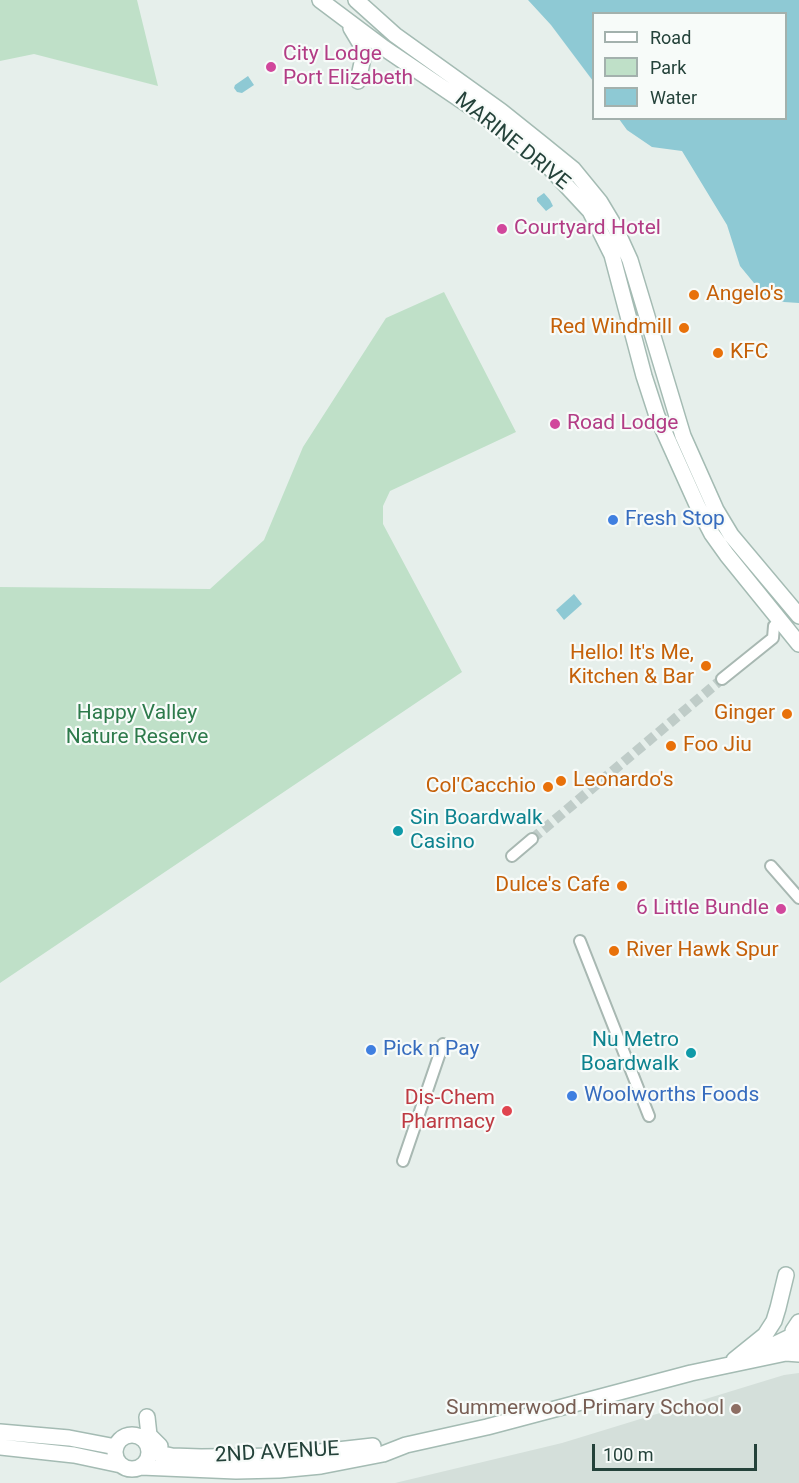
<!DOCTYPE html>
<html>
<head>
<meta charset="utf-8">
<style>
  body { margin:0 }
  #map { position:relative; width:799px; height:1483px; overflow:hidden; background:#e6efeb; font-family:Roboto,sans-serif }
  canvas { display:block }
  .legend { position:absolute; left:592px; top:12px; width:195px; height:108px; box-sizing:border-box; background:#f7fbf9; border:2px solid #a3b1ad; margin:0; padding:8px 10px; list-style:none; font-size:18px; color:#24423a }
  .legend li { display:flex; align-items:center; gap:12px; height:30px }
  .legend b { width:30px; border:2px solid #a3b1ad }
  .scale { position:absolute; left:592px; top:1444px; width:165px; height:27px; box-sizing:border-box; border:3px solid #24423a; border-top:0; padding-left:8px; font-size:18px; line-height:21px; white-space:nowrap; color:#24423a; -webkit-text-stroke:4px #f7fbf9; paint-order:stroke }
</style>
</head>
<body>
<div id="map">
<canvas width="799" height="1483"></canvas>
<ul class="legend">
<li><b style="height:8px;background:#fff"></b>Road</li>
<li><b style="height:16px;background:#bfe0c8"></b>Park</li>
<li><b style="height:16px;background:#8ec9d4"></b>Water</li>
</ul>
<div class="scale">100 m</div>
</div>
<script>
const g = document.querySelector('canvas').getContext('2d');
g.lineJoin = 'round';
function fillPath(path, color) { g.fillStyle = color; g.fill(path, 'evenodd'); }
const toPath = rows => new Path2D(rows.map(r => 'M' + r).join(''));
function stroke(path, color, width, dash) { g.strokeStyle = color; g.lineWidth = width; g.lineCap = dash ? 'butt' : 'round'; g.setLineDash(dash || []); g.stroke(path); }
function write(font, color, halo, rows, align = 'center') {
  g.font = font + ' Roboto,sans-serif'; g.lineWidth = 4.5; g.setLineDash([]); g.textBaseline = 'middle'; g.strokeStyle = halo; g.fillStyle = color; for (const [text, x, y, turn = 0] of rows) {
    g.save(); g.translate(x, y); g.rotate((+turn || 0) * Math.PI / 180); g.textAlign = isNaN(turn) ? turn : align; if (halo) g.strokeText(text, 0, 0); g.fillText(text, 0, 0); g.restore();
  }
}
const built = toPath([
  [799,1373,799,1483,395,1483,562,1443,784,1375]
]);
const green = toPath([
  [0,0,137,0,158,86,34,54,0,61],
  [444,292,516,432,390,491,383,506,383,524,462,672,0,983,0,587,210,589,264,540,303,447,386,318]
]);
const water = toPath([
  [528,0,799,0,799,303,784,302,763,294,740,266,727,225,682,151,652,147,627,130,619,119,786,118,786,14,594,14,593,81,551,25],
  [248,76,254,85,242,93,237,92,234,88,235,85],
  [544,193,550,200,553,206,546,211,537,201,537,198],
  [574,594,582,604,564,620,556,610]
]);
const streetTunnel = toPath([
  [532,839,722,679]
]);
const street = toPath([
  [722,679,773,638,774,626,780,621],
  [512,856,532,839],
  [771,866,799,898],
  [580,941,649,1116],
  [403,1161,443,1044]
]);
const secondary = toPath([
  [320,0,384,48,483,115,533,154,550,168,590,211,612,255,644,376,657,416,698,507,712,534,727,555,799,644],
  [356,0,395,35,501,111,541,143,573,169,600,202,615,227,630,260,683,436,716,510,731,535,799,616],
  [351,28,363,48,363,58,358,81],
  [793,1344,793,1331,799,1322],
  [757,1353,792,1336],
  [734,1360,765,1335,774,1321,778,1308,786,1275],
  [147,1417,149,1435,160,1446],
  [0,1432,69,1438,116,1447],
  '115 1452a17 17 0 1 1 34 0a17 17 0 1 1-34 0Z',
  [0,1447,74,1455,121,1465],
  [149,1451,172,1456,201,1457,284,1456,373,1446],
  [141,1467,236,1471,279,1470,321,1466,383,1454,406,1445,487,1427,691,1373,786,1353,799,1354]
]);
const markers = [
  [271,67,6,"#d1479c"],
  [502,229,6,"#d1479c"],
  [694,295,6,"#e8710a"],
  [684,328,6,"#e8710a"],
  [718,353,6,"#e8710a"],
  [555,424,6,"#d1479c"],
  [613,520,6,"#3f7fe0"],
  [706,666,6,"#e8710a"],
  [787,714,6,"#e8710a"],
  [671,746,6,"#e8710a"],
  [561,781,6,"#e8710a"],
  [548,787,6,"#e8710a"],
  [398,831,6,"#0f9aa8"],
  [622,886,6,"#e8710a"],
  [781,909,6,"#d1479c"],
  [614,951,6,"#e8710a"],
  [371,1050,6,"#3f7fe0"],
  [691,1053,6,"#0f9aa8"],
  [572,1096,6,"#3f7fe0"],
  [507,1111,6,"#e0444e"],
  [736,1409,6,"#8d6e63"]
];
const hotelNames = [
  ["City Lodge",283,55],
  ["Port Elizabeth",283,79],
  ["Courtyard Hotel",514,229],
  ["Road Lodge",567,424],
  ["6 Little Bundle",769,909,"right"]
];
const streetNames = [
  ["MARINE DRIVE",512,142,39],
  ["2ND AVENUE",277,1453,-3]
];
const foodNames = [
  ["Angelo's",706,295],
  ["Red Windmill",672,328,"right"],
  ["KFC",730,353],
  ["Hello! It's Me,",694,654,"right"],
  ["Kitchen & Bar",694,678,"right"],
  ["Ginger",775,714,"right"],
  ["Foo Jiu",683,746],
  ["Leonardo's",573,781],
  ["Col'Cacchio",536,787,"right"],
  ["Dulce's Cafe",610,886,"right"],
  ["River Hawk Spur",626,951]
];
const shopNames = [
  ["Fresh Stop",625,520],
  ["Pick n Pay",383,1050],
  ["Woolworths Foods",584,1096]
];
const parkNames = [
  ["Happy Valley",137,714],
  ["Nature Reserve",137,738]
];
const cultureNames = [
  ["Sin Boardwalk",410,819],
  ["Casino",410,843],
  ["Nu Metro",679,1041,"right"],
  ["Boardwalk",679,1065,"right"]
];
const healthNames = [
  ["Dis-Chem",495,1099],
  ["Pharmacy",495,1123]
];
const educationNames = [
  ["Summerwood Primary School",724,1409]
];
fillPath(built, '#d4dfda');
fillPath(green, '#bfe0c8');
fillPath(water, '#8ec9d4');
stroke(streetTunnel, '#bfccc8', 10, [10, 5]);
stroke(street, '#a8b8b2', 14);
stroke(secondary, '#a4bbb3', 18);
stroke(street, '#fff', 10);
stroke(secondary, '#fff', 15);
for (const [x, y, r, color] of markers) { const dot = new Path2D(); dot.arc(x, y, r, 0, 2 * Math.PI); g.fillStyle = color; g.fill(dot); stroke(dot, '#f7fbf9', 2); }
write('21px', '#b23c85', '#f7fbf9', hotelNames, 'left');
write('21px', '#24423a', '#f7fbf9', streetNames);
write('21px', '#c56008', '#f7fbf9', foodNames, 'left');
write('21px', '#366cbe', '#f7fbf9', shopNames, 'left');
write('21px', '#2d7a4b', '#f7fbf9', parkNames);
write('21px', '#0d838f', '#f7fbf9', cultureNames, 'left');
write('21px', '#be3a42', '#f7fbf9', healthNames, 'right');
write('21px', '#785e54', '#f7fbf9', educationNames, 'right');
</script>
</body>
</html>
